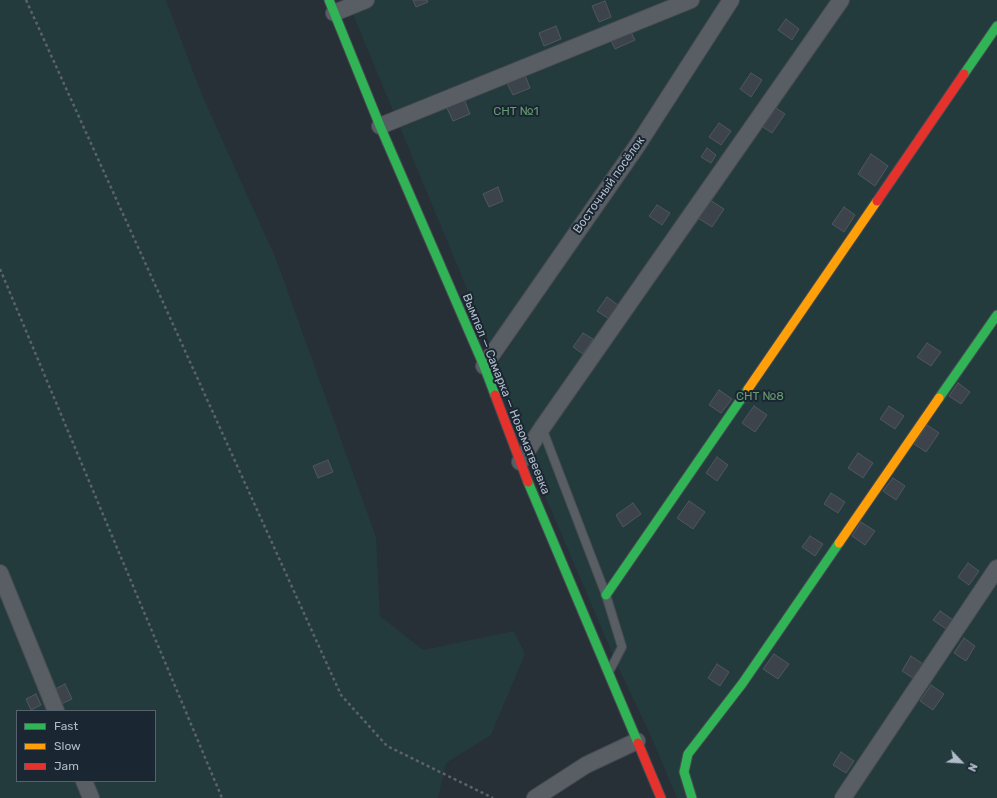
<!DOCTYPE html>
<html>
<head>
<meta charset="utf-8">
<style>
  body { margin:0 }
  #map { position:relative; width:997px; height:798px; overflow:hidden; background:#272f37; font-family:Rubik,sans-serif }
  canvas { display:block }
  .legend { position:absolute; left:16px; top:710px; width:140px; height:72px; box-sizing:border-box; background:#1a2632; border:1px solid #56626e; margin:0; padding:5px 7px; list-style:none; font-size:12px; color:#b1bcc9 }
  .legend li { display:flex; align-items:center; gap:8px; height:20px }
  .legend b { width:20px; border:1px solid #56626e }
  .north { position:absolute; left:941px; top:742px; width:40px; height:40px; -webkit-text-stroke:3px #1a2632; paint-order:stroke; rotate:115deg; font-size:11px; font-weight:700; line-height:16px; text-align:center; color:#b1bcc9 }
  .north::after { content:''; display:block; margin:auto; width:14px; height:18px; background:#b1bcc9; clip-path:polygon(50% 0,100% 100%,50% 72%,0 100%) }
</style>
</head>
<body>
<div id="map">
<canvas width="997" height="798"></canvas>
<ul class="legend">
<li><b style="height:5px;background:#30b455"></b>Fast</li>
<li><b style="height:5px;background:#ff9f0a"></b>Slow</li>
<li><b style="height:5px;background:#e5322d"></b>Jam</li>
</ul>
<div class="north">N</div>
</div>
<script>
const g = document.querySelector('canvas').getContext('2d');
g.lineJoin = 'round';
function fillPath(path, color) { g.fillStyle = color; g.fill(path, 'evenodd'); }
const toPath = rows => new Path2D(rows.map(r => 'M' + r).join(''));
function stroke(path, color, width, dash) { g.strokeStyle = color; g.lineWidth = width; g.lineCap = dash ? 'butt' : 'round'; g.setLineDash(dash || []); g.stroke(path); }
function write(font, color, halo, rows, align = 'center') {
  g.font = font + ' Rubik,sans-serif'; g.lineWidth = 4; g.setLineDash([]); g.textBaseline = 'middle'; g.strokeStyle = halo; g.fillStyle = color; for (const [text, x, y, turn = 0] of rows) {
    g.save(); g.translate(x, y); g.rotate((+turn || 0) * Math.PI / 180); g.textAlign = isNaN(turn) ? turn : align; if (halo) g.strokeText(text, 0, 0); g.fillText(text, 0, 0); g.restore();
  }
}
const green = toPath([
  [0,0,166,0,202,95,276,259,376,537,380,616,423,650,514,631,525,654,491,735,446,763,438,798,0,798],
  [17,711,155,711,155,781,17,781],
  [347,0,727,0,492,349],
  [737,0,997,0,997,798,677,798,649,732,619,669,531,463,497,365]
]);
const building = toPath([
  [413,0,427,0,428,2,416,7,413,0],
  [605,1,611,17,599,22,592,6,605,1],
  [786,19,799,29,792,40,778,30,786,19],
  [556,26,561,39,544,46,539,33,556,26],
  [630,30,635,40,615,49,610,38,630,30],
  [751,73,762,80,751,97,740,89,751,73],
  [525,75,530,88,513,95,507,83,525,75],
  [464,99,470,114,453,121,446,106,464,99],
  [773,106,785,114,772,133,760,125,773,106],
  [719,123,731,131,721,145,709,137,719,123],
  [707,148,716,155,711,163,701,157,707,148],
  [871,154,888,166,875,186,858,174,871,154],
  [498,187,503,201,489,207,483,194,498,187],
  [710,200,724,209,712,227,698,218,710,200],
  [657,205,670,213,662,225,649,216,657,205],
  [844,207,855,215,844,232,832,224,844,207],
  [607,297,618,305,609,319,597,311,607,297],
  [583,333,593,339,583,354,573,347,583,333],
  [927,343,941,352,931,366,917,357,927,343],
  [958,383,970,392,961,404,949,396,958,383],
  [719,390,732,399,721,413,709,405,719,390],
  [754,406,767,415,755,432,742,423,754,406],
  [889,406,904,416,895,429,880,419,889,406],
  [927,425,939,433,926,452,914,444,927,425],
  [858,453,873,463,863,478,848,468,858,453],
  [717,457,728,465,717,481,706,473,717,457],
  [328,460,333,472,318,478,313,466,328,460],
  [893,478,905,486,896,500,883,491,893,478],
  [831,493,845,502,838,513,824,504,831,493],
  [689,501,705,512,693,529,677,518,689,501],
  [633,503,641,514,623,527,616,515,633,503],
  [861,522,875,531,865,545,852,536,861,522],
  [810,536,823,544,815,556,802,547,810,536],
  [968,563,979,571,969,585,958,577,968,563],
  [940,611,953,620,946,629,933,620,940,611],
  [964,638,975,646,966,661,954,653,964,638],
  [774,654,789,664,778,679,763,669,774,654],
  [911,656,923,664,913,678,902,671,911,656],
  [717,664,729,672,720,686,708,678,717,664],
  [65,684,72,699,59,705,53,690,65,684],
  [931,685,944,694,933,710,920,701,931,685],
  [36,694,41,705,31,710,26,699,36,694],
  [841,752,854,761,846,773,833,765,841,752]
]);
const path = toPath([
  [26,0,341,695,387,746,493,798],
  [0,269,222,798]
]);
const lane = toPath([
  [542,428,606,595,622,647,610,670]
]);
const street = toPath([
  [334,13,366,0],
  [380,126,691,0],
  [484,366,637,146,731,0],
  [520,462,542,428,841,0],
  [0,573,56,711],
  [84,781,91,798],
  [535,798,586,765,637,741],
  [843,798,997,568]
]);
const fast = toPath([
  [329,0,380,126,484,366,495,395],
  [964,74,997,26],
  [939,398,997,315],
  [528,482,638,743],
  [606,595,748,389],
  [692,798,684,772,688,754,742,684,839,543]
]);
const slow = toPath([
  [748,389,877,201],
  [839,543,939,398]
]);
const jam = toPath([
  [877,201,964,74],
  [495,395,528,482],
  [638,743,661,798]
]);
const parkNames = [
  ["СНТ №1",516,112],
  ["СНТ №8",760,397]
];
const streetNames = [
  ["Восточный посёлок",609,185,-55],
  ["Вымпел — Самарка — Новоматвеевка",506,394,68]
];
fillPath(green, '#243b3d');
fillPath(building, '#3d434a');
stroke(building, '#4f565f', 1);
stroke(lane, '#464b51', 10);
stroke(street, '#464b51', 18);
stroke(fast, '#464b51', 11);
stroke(slow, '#464b51', 11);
stroke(jam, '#464b51', 11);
stroke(path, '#5b6268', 2.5, [3, 3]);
stroke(lane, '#585e64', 8);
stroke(street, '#585e64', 16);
stroke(fast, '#30b455', 9);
stroke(slow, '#ff9f0a', 9);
stroke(jam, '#e5322d', 9);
write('12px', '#669b6f', '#1a2632', parkNames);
write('12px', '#b1bcc9', '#1a2632', streetNames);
</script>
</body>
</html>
